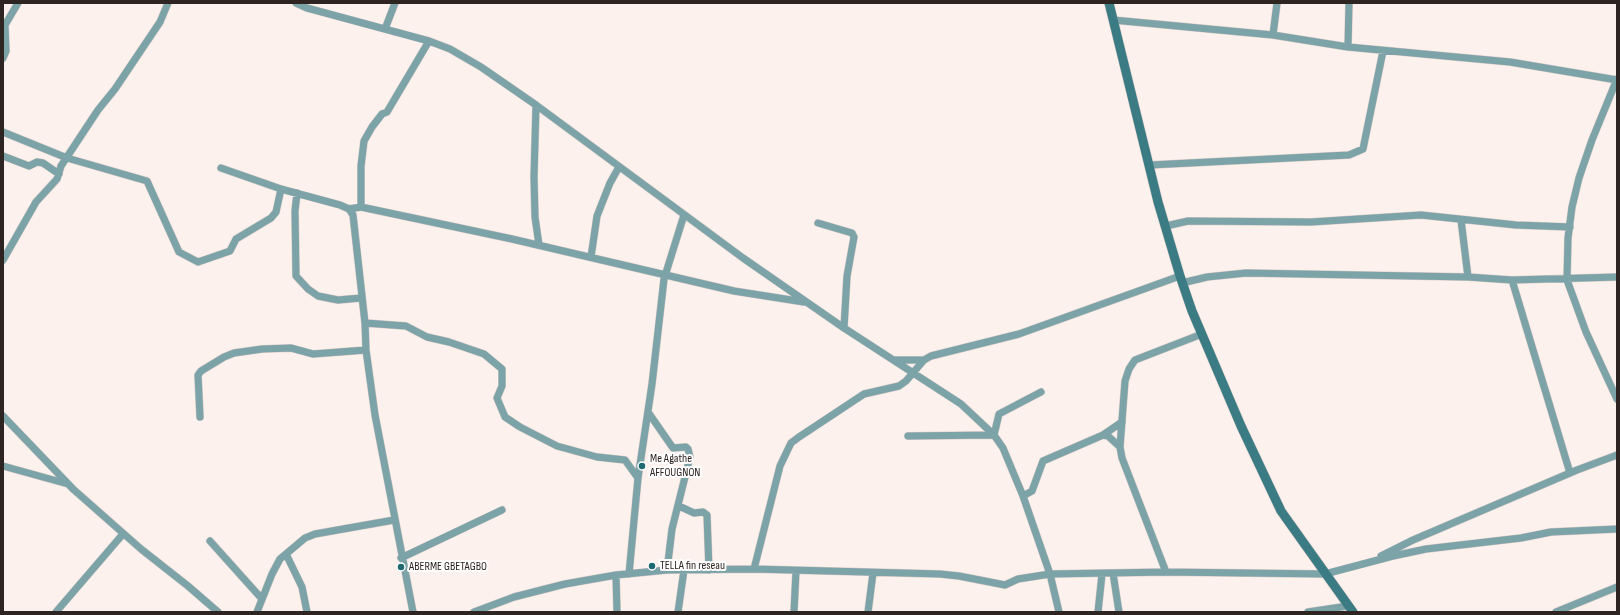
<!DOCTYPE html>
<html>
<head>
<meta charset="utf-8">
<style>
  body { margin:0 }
  #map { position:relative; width:1620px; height:615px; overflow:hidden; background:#fdf1ed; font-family:"Sofia Sans Condensed",sans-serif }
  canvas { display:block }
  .frame { position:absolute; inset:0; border:4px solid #2e2421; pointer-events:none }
</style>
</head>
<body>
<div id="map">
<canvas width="1620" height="615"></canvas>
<div class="frame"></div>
</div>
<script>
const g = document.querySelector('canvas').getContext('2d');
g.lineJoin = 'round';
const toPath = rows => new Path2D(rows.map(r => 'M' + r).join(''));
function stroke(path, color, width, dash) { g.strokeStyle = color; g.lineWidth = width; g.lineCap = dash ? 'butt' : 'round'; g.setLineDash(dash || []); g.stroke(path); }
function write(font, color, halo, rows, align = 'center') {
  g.font = font + ' "Sofia Sans Condensed",sans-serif'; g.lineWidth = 4; g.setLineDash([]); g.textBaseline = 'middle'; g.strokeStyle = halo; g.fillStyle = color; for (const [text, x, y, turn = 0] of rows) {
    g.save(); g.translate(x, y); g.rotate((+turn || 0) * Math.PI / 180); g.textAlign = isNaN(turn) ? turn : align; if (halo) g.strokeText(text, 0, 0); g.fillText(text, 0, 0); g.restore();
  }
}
const minor = toPath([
  [296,3,307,8,429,41,450,49,481,67,536,105,743,258,844,328,961,404,994,435,1003,448,1023,496,1050,574,1059,612],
  [1113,20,1273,35,1348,47,1510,62,1617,80],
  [385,29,395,3],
  [1273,35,1277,3],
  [1348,47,1349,3],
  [3,58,6,51,5,25,18,3],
  [1617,79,1592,140,1579,178,1572,207,1568,238,1567,280,1586,332,1617,399],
  [536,105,534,177,535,217,539,245],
  [3,132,67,158,147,181,179,252,198,262,230,251,236,239,271,218,276,212,281,189],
  [3,156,29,166,37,162,43,163,59,174],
  [1150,165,1349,155,1363,149,1383,51],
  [221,168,281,189,340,205,349,209,353,215,365,323,366,350,375,415,413,612],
  [297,193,295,211,296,276,308,289,318,296,338,300,361,298],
  [361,207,361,166,364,141,372,127,382,114,387,112,429,41],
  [349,209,361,207,512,239,734,291,804,302],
  [1461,220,1468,277],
  [818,223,852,233,854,237,847,276,844,328],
  [1166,226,1188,221,1311,222,1421,215,1516,225,1570,227],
  [591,257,597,216,610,183,619,167],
  [3,260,36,202,57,179,61,166,98,110,115,89,160,22,168,3],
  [1512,280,1570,473],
  [1182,283,1207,277,1246,273,1468,277,1512,280,1617,277],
  [365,323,406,326,427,337,449,342,484,354,502,369,502,386,497,398,505,417,520,427,557,446,597,457,625,460,638,478],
  [894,360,924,360],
  [648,412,673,448,686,447,688,449,690,457,672,529,667,570],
  [3,416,73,489,141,549,188,586,218,612],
  [200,417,198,375,201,371,224,357,234,353,262,349,291,348,313,354,366,350],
  [1103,435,1108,436,1120,447],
  [908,436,994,435,999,414,1041,392],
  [3,466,68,484],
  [1023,496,1032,491,1043,461,1103,435,1122,422],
  [679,506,694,513,703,512,707,515,709,570],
  [210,541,262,599],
  [286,554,302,587,307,612],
  [1381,556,1413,540,1577,470,1617,455],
  [401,558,502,510],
  [754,569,780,466,791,443,799,437,864,394,899,386,906,381,924,360,931,356,1019,334,1180,276],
  [1166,572,1122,458,1120,447,1125,381,1129,369,1135,360,1202,334],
  [1113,573,1119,612],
  [629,574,638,478,652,384,664,279,684,215],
  [616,575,617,612],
  [56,612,123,534],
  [257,612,272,574,280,559,305,538,315,534,394,520],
  [474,612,514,597,565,584,616,575,667,570,754,569,940,574,959,576,1005,585,1018,579,1050,574,1166,572,1325,574,1393,556,1426,549,1521,538,1551,532,1617,529],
  [678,612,684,570],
  [794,612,796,571],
  [868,612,873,573],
  [1098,612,1102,574],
  [1308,612,1348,606],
  [1556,612,1617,587]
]);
const secondary = toPath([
  [1109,3,1158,202,1180,276,1192,311,1241,426,1281,511,1353,612]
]);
const markers = [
  [642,466,4,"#1e6972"],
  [652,566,4,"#1e6972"],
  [401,567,4,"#1e6972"]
];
const poiNames = [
  ["Me Agathe",650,459],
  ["AFFOUGNON",650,473],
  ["TELLA fin reseau",660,566],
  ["ABERME GBETAGBO",409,567]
];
stroke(minor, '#d8ccc8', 8);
stroke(secondary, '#d8ccc8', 10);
stroke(minor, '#7ba3a8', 7);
stroke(secondary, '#3b7b83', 9);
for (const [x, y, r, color] of markers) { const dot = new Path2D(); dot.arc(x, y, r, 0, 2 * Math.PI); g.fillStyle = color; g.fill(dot); stroke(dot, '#fff', 1.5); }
write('12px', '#2e2421', '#fff', poiNames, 'left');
</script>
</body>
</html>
